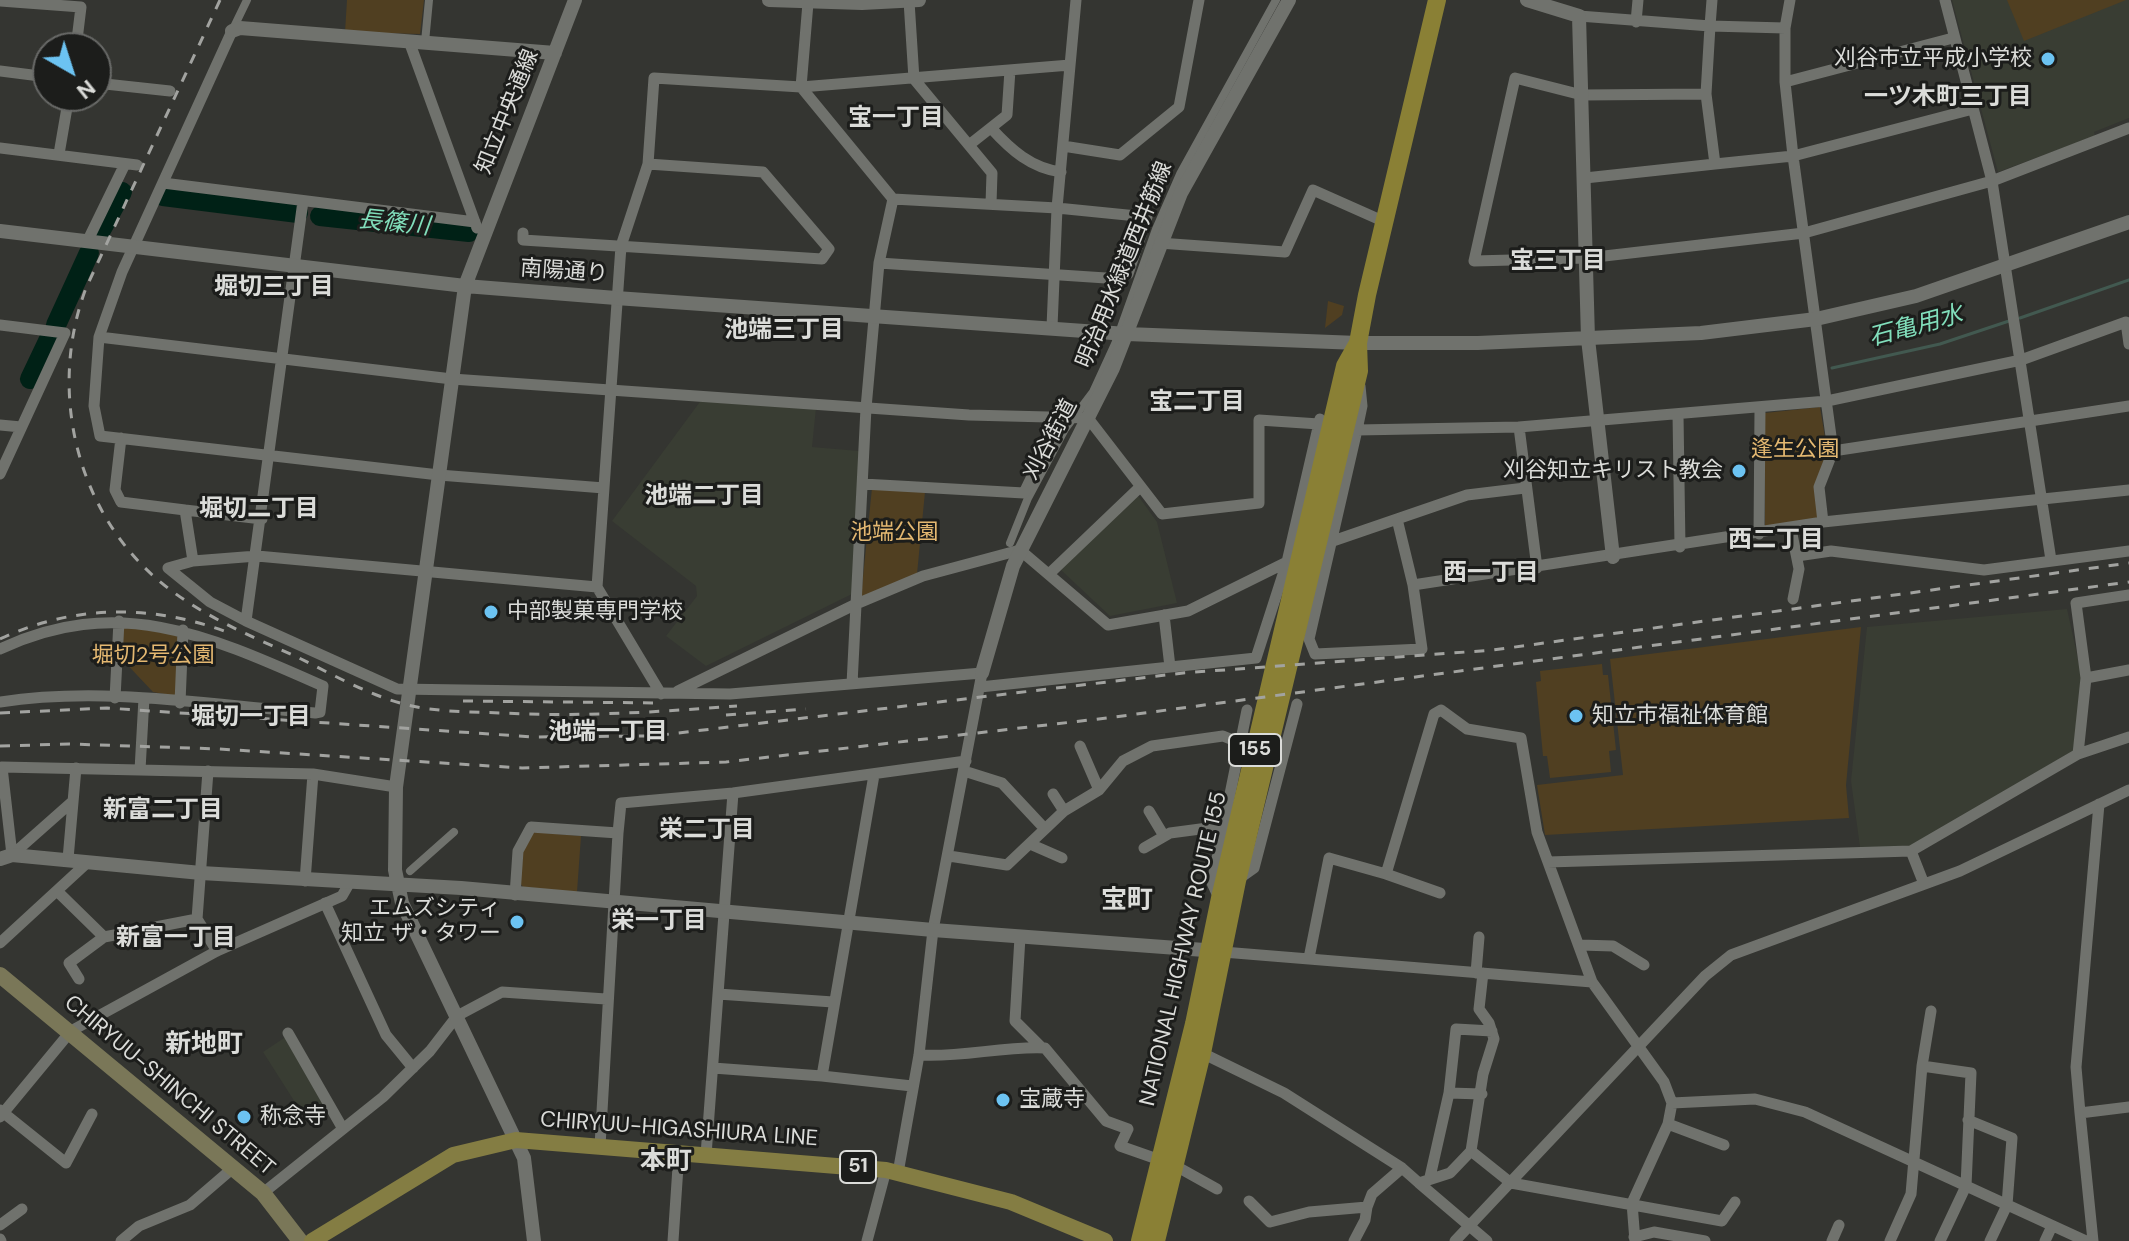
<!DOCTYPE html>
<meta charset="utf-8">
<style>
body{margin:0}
#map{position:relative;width:2129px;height:1241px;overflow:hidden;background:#343531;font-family:"DM Sans",sans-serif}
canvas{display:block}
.north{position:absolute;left:32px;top:32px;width:80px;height:80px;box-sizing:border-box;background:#1c1d1b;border:2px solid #686967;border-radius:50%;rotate:141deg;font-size:22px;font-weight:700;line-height:32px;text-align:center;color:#dbdcd9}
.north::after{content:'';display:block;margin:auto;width:28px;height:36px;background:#6cc3f2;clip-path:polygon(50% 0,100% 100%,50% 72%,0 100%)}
</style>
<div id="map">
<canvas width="2129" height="1241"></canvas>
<div class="north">N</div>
</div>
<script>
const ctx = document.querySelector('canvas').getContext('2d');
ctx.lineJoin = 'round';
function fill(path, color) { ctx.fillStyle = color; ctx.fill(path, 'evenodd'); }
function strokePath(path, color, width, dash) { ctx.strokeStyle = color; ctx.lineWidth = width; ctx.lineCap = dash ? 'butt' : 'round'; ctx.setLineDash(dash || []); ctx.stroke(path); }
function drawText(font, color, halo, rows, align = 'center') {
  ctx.font = font + ' "DM Sans","Noto Sans JP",sans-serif'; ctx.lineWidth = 6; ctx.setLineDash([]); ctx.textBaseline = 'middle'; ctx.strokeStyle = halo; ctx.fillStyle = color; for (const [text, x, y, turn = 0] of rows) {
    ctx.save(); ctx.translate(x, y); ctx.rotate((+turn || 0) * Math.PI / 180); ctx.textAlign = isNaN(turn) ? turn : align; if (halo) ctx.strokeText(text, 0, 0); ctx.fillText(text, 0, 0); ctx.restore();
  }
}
fill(new Path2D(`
 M1952 0H2129V118L2094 132 2095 136 1998 172Z
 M702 399 816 408 812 447 859 451 852 594 706 666 666 636 697 596 696 586 612 521Z
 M1134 497H1139L1157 522 1177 603 1110 616 1061 570Z
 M2067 609 2082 677 2073 752 1909 847H1860L1851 781 1867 627Z
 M287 1036 327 1111 307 1121 263 1052Z`), '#393d33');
fill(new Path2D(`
 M347 0H424L420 34 345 32Z
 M2007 0H2126L2024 41Z
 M1328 301 1344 306 1342 315 1325 328Z
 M1820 407 1827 450 1815 487 1818 520 1765 530V413Z
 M872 488 925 492 917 574 861 597Z
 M125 626 176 635 179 639 176 696 153 692 120 657 121 630Z
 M1861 627 1846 785 1849 818 1545 835 1537 785 1623 775 1610 659Z
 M1602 664 1603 675H1608L1616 750 1609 751 1611 772 1550 778 1547 756H1543L1536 682 1541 681 1540 671Z
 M533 832 581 836 577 892 523 887 520 883 523 852Z`), '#503f21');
strokePath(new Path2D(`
 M2020 318 2129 280
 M1832 368 1940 344 2009 321`), '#425950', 3);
strokePath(new Path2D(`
 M163 196 298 213
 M320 216 469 232
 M100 232 122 192
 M56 325 89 253
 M30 379 50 337`), '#002116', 20);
strokePath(new Path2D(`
 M232 31 247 0
 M425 42 429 0
 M1010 543 1028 498 1065 429 1093 392 1115 344 1156 229 1180 174 1276 0
 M410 871 454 832`), '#70726d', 8);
strokePath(new Path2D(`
 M1712 0 1710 26 1785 28V82L1793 156 1973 109
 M1945 0 1992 181 2051 560
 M0 1 81 7 76 48
 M909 1 914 79 992 173 991 204
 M808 3 801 87 893 199 1057 208 1147 217 1128 274 1121 279 879 263
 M1579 16 1710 26 1706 94 1715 164 1793 156 1833 451 1819 487 1823 522
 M1636 22 1638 0
 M1785 28 1790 0
 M232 31 122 272 99 337 452 379 969 415 1088 418 1162 514 1259 503V420L1319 424
 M409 41 477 228
 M0 71 48 77
 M1785 82 1953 38
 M96 83 170 91
 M1706 94 1582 95 1515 78 1474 261 1587 258 1804 233 1992 181 2129 128
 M991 128C1011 150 1031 168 1061 172
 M969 145 1007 115 1010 70
 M1063 146 1120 155 1179 107 1199 0
 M0 148 137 165
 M59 154 69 96
 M1585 178 1715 164
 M163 183 475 222
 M523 233V240L822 259 829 249 763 172 648 164
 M87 242 125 164
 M1159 243 1285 252 1313 190 1385 222
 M0 325 65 333 0 474
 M1052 327 1057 208 1076 0
 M99 337 94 406 100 436 439 475 604 488
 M1360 386 1362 406 1357 430 1309 639 1315 654 1422 649 1413 585 1397 519
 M1678 414 1680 547
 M0 425 21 427
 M1519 427 1537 568
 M1357 430 1519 427 1827 401 2021 360 2126 322 2129 344
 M121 438 115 490 121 502 185 510 193 561 168 568 210 602 246 621 397 689 730 694 982 673 933 930 919 1055 898 1173
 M1833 451 2129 406
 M863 484 1024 493 1059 420
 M185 510 262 519
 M1791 529 1799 569 1793 599
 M1759 534 1760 409
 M1333 541 1467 495 1525 488
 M1797 556 1831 551 1984 570 2129 551
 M193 561 257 556 597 587
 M1049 574 1140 487
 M1413 585 1823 522 2129 490
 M1164 615 1170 667
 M246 621 303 201
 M0 649C119 593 212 637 323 686L320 712 315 713C211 705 103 686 0 702
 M2086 678 2129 670
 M852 684 866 408 879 263 893 199
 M980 687 1256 658 1287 562 1320 419
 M678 691 854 605 923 576 1020 550 1108 625 1188 611 1287 562
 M661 694 597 587 621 246 648 164 654 78 801 87 1070 65
 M115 698 119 621
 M144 698 140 770 313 774 305 881
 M180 703 183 630
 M1080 746 1099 790
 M2078 754 2086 678 2076 603 2129 595
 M208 771 197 919 217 951
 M964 771 1002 783 1045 829
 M313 774 396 787
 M874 775 822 1076 912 1086
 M1053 794 1064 811
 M1149 811 1164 836
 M1030 844 1062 858
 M1144 848 1170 833 1223 826
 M1911 851 1924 884
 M12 855 2 767 140 770
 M12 855 73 801
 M949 856 1007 865 1064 811 1099 790 1123 761 1152 746 1223 736 1240 743
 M68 859 76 768
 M1548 862 1592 982 1664 1082 1672 1103 1668 1124 1632 1203 1635 1241
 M1386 874 1440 893
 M1237 880 1254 868 1297 704
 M57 891 104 937 197 919
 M515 895 518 851 531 827 618 833 621 803 733 793 966 761
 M1219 898 1212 883 1247 710
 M325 903 386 1035 413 1068
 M1020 937 1015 1021 1041 1047
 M0 943 88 862
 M1580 945 1613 946 1644 965
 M1223 952 1592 982
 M1309 958 1329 858 1386 874 1434 714 1441 710 1467 729 1521 738 1537 832 1548 862 1911 851 2078 754 2129 737
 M1476 973 1479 937
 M1483 973 1479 1009 1489 1023 1494 1039 1483 1074 1471 1151 1450 1173 1419 1183 1487 1241
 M79 979 69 963 104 937
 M718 994 833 1002
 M288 1033 343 1129
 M1202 1053 1284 1093 1402 1168 1419 1183
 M919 1055C961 1058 1002 1046 1045 1048L1106 1121 1128 1129 1120 1146 1160 1160
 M1922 1066 1931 1011
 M713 1068 822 1076
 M1449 1093 1482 1094
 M1672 1103 1755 1099 1805 1112 2086 1241
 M0 1110 66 1163 92 1114
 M2080 1113 2076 1067 2099 804
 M0 1117 71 1031 217 951 342 896 350 882
 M1968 1120 2012 1138 2007 1205 1990 1241
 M1668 1124 1724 1145
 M600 1146 618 833
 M1471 1151 1511 1183 1722 1221 1735 1202
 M706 1155 733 793
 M1174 1165 1217 1189
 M1430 1177 1449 1093 1456 1029 1492 1031
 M263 1193 383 1097 430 1051 457 1016 502 992 606 999
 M1249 1201 1270 1222 1309 1212 1367 1207 1372 1194 1402 1168
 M0 1225 22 1209
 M1634 1237 1654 1232 1705 1241
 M0 1239 1 1241
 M121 1241 139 1226 190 1205 233 1168
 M673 1241 679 1152
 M867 1241 886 1170
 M1354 1241 1365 1220 1367 1207
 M1455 1241 1705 976 1731 955 1960 871 2129 790
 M1832 1241 1839 1225
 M1890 1241 1911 1194 1922 1066 1971 1073 1966 1186 1940 1241
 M2045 1241 2052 1226
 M2093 1241 2080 1113 2129 1107`), '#70726d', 11);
strokePath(new Path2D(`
 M769 0 862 3 919 0
 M1527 0 1579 16 1588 339 1613 557
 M232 31 240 28 555 53
 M0 231 465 286 616 298 1127 334 1358 343H1478L1701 333 1816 319 1916 296 2129 222
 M982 673 1013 566 1113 368 1181 193 1289 0
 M0 859 12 855 201 873 461 888 933 930 1218 951
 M534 1241 524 1158 402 903 395 870 396 787 465 286 575 0`), '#70726d', 14);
strokePath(new Path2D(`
 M0 975 263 1193 300 1241`), '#7a7758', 16);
strokePath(new Path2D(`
 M312 1241 453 1155 516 1140 886 1170 1011 1202 1105 1241`), '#847d43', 16);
strokePath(new Path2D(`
 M1140 1241 1194 1024 1220 898 1345 366 1358 343
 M1156 1241 1202 1053 1237 881 1359 371 1358 343 1367 295 1437 0`), '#8a8035', 18);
strokePath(new Path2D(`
 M220 0 86 288C48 389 75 509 158 580 198 614 248 635 295 656 332 674 371 697 412 706 441 712 472 712 502 713 581 717 658 712 737 706
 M0 639C72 605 150 604 224 631
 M463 701 663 703
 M0 713 107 708 534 737 653 736 1183 673 1493 650 2129 563
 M726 715 806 709
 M0 746 69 744 219 749 522 768 726 762 1107 718 2129 582`), '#a2a3a0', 3, [10, 10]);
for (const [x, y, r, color] of [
 [2048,59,8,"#6cc3f2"],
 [1739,471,8,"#6cc3f2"],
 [491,612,8,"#6cc3f2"],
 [1576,716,8,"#6cc3f2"],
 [517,922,8,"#6cc3f2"],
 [1003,1100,8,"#6cc3f2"],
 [244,1117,8,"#6cc3f2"]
]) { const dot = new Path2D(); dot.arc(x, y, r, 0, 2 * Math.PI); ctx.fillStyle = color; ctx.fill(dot); strokePath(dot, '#1c1d1b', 3); }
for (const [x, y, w] of [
 [1255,750,52],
 [858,1167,36]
]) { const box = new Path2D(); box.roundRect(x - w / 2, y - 16, w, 32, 6); ctx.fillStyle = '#1c1d1b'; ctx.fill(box); strokePath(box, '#dbdcd9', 2); }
drawText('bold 20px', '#dbdcd9', null, [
 ["155",1255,750],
 ["51",858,1167]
]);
drawText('22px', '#dbdcd9', '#1c1d1b', [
 ["刈谷市立平成小学校",2032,59,"right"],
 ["刈谷知立キリスト教会",1723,471,"right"],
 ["中部製菓専門学校",507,612],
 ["知立市福祉体育館",1592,716],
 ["エムズシティ",501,909,"right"],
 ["知立 ザ・タワー",501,934,"right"],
 ["宝蔵寺",1019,1100],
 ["称念寺",260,1117]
], 'left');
drawText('22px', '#dbdcd9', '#1c1d1b', [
 ["知立中央通線",508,112,-68],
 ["明治用水緑道西井筋線",1125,265,-68],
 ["南陽通り",564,272,4],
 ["刈谷街道",1051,440,-62],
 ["NATIONAL HIGHWAY ROUTE 155",1184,949,-77],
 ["CHIRYUU-SHINCHI STREET",169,1086,40],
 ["CHIRYUU-HIGASHIURA LINE",679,1130,4]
]);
drawText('22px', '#e4b871', '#1c1d1b', [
 ["逢生公園",1795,450],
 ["池端公園",894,533],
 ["堀切2号公園",153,656]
]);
drawText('bold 24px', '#dbdcd9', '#1c1d1b', [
 ["一ツ木町三丁目",1948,98],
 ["宝一丁目",896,119],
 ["宝三丁目",1558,262],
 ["堀切三丁目",274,288],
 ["池端三丁目",784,331],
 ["宝二丁目",1197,403],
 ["池端二丁目",704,497],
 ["堀切二丁目",259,510],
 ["西二丁目",1776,541],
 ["西一丁目",1491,574],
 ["堀切一丁目",251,718],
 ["池端一丁目",608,733],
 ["新富二丁目",163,811],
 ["栄二丁目",707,831],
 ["栄一丁目",659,922],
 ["新富一丁目",176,939]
]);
drawText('italic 24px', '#81debb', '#1c1d1b', [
 ["長篠川",394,224,6],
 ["石亀用水",1916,327,-15]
]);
drawText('bold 26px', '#dbdcd9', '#1c1d1b', [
 ["宝町",1127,901],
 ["新地町",204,1045],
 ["本町",666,1162]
]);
</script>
